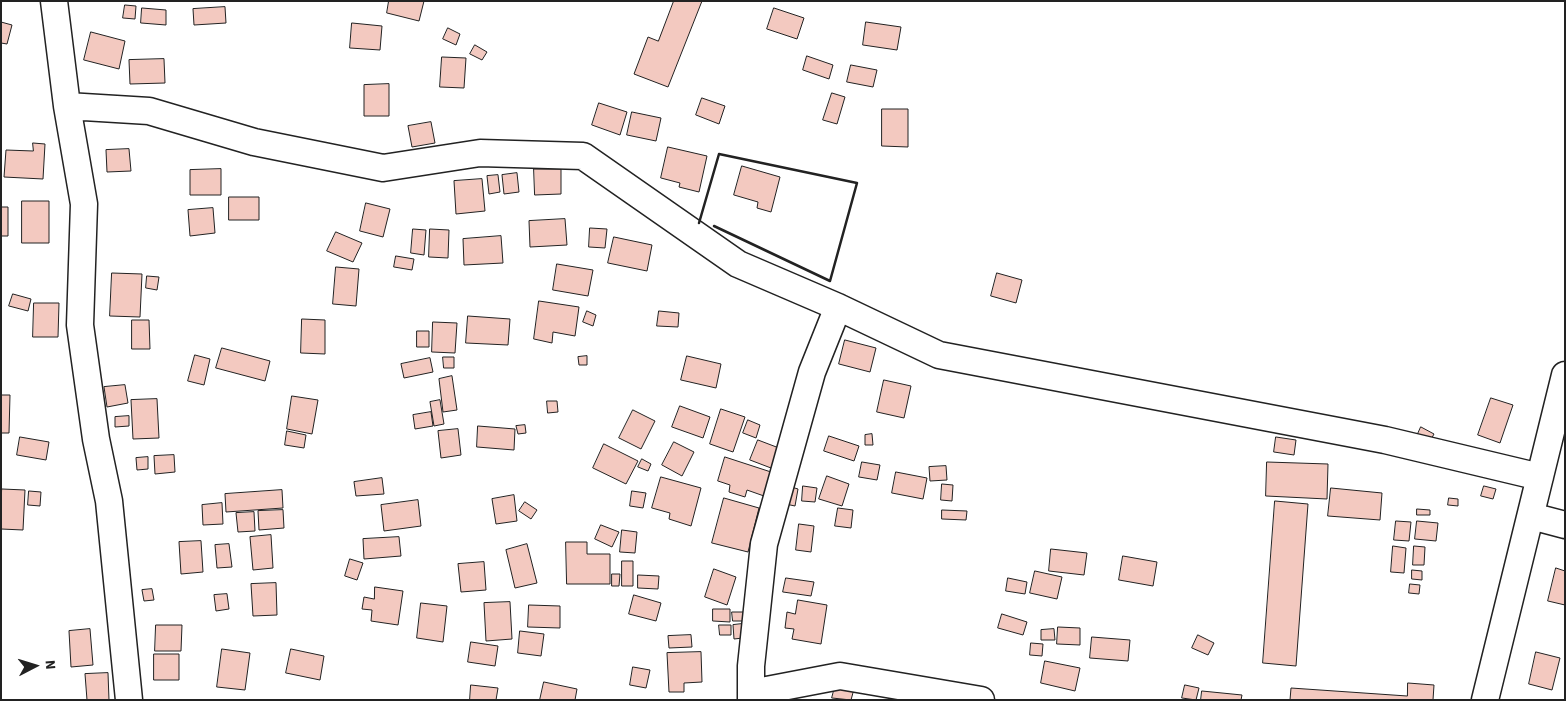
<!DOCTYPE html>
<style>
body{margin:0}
#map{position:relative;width:1566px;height:701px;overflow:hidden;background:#fff;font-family:"Source Sans 3",sans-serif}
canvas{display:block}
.frame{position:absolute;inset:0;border:2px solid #222;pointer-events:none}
.north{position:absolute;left:10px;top:641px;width:50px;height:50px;-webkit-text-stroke:4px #fff;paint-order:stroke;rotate:85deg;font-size:14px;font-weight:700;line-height:20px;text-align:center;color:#222}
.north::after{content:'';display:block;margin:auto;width:18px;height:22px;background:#222;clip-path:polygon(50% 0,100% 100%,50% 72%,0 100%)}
</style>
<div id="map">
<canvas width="1566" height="701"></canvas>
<div class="frame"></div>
<div class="north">N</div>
</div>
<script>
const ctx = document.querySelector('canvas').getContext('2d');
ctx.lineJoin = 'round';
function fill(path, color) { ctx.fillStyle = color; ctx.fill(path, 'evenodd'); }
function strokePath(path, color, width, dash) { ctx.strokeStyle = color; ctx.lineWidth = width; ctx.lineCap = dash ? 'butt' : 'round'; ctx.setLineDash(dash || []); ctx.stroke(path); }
const building = new Path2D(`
 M389 1H424L419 21 387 13Z
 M674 1H702L668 87 634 74 648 37 658 41Z
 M125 5 136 6 135 19 123 18Z
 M225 7 226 23 194 25 193 9Z
 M142 8 166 10V25L141 23Z
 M774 8 804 18 797 39 767 29Z
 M1 22 12 25 7 44 1 43Z
 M866 22 901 27 897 50 863 45Z
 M352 23 382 26 380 50 350 48Z
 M448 28 460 34 456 45 443 39Z
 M91 32 125 41 119 69 84 60Z
 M475 45 487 52 482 60 470 54Z
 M807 56 833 65 829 79 803 70Z
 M442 57 466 58 464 88 440 87Z
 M164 59 165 83 130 84 129 60Z
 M851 65 877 70 873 87 847 82Z
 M389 84V116H364V85Z
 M832 93 845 97 837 124 823 120Z
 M702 98 725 106 719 124 696 115Z
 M599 103 627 112 620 135 592 125Z
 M882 109H908V147L882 146Z
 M632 112 661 118 656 141 627 135Z
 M431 122 435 143 412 147 408 126Z
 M33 143 45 144 43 179 4 177 6 150 33 151Z
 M668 147 707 156 699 192 679 187 680 183 661 178Z
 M129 149 131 171 107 172 106 150Z
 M742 166 780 177 771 212 757 208 758 202 734 195Z
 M221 169V195H190V170Z
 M534 169H561V194L535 195Z
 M517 173 519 192 504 194 502 175Z
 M498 175 500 192 489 194 487 176Z
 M482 179 485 211 456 214 454 181Z
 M229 197H259V220H229Z
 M22 201H49V243H22Z
 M366 203 390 209 383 237 360 231Z
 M1 207H8V236H1Z
 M213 208 215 233 190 236 188 210Z
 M565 219 567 245 530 247 529 221Z
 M590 228 607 229 605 248 589 247Z
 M413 229 426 230 424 255 411 253Z
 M430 229 449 230 448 258 429 257Z
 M336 232 362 243 353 262 327 251Z
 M501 236 503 263 464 265 463 239Z
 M614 237 652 245 647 271 608 263Z
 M396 256 414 259 412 270 394 267Z
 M557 264 593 270 588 296 553 290Z
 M336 267 359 269 356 306 333 304Z
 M112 273 142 274 140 317 110 316Z
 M997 273 1022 280 1016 303 991 296Z
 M147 276 159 277 157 290 146 288Z
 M13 294 31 299 28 311 9 306Z
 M539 301 579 307 575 336 553 332 552 343 534 339Z
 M34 303H59L58 337H33Z
 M587 311 596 315 593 326 583 322Z
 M659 311 679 313 678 327 657 326Z
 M468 316 510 319 508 345 466 343Z
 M302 319 325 320V354L301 353Z
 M132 320H149L150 349H132Z
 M433 322 457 323 455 353 432 352Z
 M417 331H429V347H417Z
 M845 340 876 348 870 372 839 364Z
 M222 348 270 361 265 381 216 368Z
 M195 355 210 359 204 385 188 381Z
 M587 356V365H579L578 357Z
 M687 356 721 364 716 388 681 380Z
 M443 357H454V368H444Z
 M430 358 433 372 404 378 401 364Z
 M452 376 457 410 443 412 439 379Z
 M884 380 911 386 904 418 877 412Z
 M125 385 128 403 107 407 104 387Z
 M1 395H10L9 433H1Z
 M292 396 318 400 312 434 287 429Z
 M1491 398 1513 405 1500 443 1478 435Z
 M157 399 159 438 133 439 131 400Z
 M440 400 444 424 434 426 430 402Z
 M547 401H557L558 412 548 413Z
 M680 406 710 417 703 438 672 427Z
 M721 409 745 417 733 452 710 444Z
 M633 410 655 421 641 449 619 438Z
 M431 412 433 426 415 429 413 415Z
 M129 416V426L115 427V417Z
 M748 420 760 425 756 438 743 433Z
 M525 425 526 433 518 434 516 426Z
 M478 426 515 429 514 450 477 447Z
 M1421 427 1434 434 1429 443 1417 436Z
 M458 429 461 455 441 458 438 431Z
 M287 431 306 435 304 448 285 445Z
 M872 434 873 445H865V435Z
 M829 436 859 446 854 461 824 451Z
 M20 437 49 442 46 460 17 455Z
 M1276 437 1296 440 1294 455 1274 452Z
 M758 440 779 448 771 468 750 460Z
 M674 442 694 452 682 476 662 465Z
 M604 444 638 461 626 484 593 468Z
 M174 455 175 472 155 474 154 456Z
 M148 457V469L137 470 136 458Z
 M725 457 771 472 764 496 747 490 745 497 729 492 730 485 718 481Z
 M642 459 651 464 648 471 638 467Z
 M862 462 880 465 877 480 859 477Z
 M1267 462 1328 464 1327 499 1266 496Z
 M946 466 947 480 930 481 929 467Z
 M896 472 927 478 923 499 892 493Z
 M827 476 849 484 842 506 819 499Z
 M661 477 701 488 691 526 669 519 670 513 652 508Z
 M382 478 384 494 356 496 354 482Z
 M942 484 953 485 952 501 941 500Z
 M785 485 798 489 795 506 781 503Z
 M803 486 817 488 815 502 802 501Z
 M1484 486 1496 489 1493 499 1481 496Z
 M1331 488 1382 493 1380 520 1328 516Z
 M2 489 25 490 23 530 1 529Z
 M282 490 283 508 226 512 225 494Z
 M29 491 41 492 40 506 28 505Z
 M632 491 646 493 643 508 630 506Z
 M514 495 517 521 496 524 492 499Z
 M724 498 759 508 748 552 712 543Z
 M1449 498 1458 499V506L1448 505Z
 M418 500 421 526 384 531 381 505Z
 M1275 501 1308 504 1296 666 1263 663Z
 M525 502 537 510 531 519 519 511Z
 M222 503 223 524 203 525 202 505Z
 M838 508 853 510 851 528 835 526Z
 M1417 509 1430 510V515H1417Z
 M283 510 284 528 259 530 258 511Z
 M942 510 967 511 966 520 942 519Z
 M254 512 255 531 238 532 236 513Z
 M1396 521 1411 522 1409 541 1394 540Z
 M1417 521 1438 523 1436 541 1415 539Z
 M799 524 814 526 811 552 796 550Z
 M601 525 619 532 612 547 595 539Z
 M622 530 637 532 635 553 620 552Z
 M271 535 273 568 253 570 250 537Z
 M399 537 401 556 364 559 363 539Z
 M201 541 203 572 181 574 179 542Z
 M566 542H587V554H610V584H567Z
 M229 544 232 567 217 568 215 545Z
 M527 544 537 583 515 588 506 550Z
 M1393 546 1406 548 1404 573 1391 572Z
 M1414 546 1425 547 1424 565H1413Z
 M1051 549 1087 553 1084 575 1049 571Z
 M1123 556 1157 562 1153 586 1119 580Z
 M350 559 363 563 357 580 345 576Z
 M622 561H633V586H622Z
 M484 562 486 590 461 592 458 564Z
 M1556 568 1565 571V605L1548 601Z
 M714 569 736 577 727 605 705 597Z
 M1412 570 1422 571V580L1412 579Z
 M1035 571 1062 577 1057 599 1030 593Z
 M612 574H620L619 586H612Z
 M638 575 659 576 658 589 638 588Z
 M786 578 814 582 811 596 783 592Z
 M1008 578 1027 582 1025 594 1006 591Z
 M276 583 277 615 253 616 251 584Z
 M1410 584 1420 585 1419 594 1409 593Z
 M375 587 403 591 398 625 371 621 372 610 362 609 364 597 374 599Z
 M152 589 154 600 144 601 142 590Z
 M227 594 229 609 216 611 214 595Z
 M634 595 661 603 656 621 629 614Z
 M798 600 827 605 821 644 792 639 794 629 785 628 787 612 795 614Z
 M510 602 512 639 486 641 484 603Z
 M421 603 447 606 443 642 417 638Z
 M529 605 560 606V628L528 627Z
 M713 609H730V622L713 621Z
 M732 612H745V621H733Z
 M1002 614 1027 622 1023 635 998 628Z
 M742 624 743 638 734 639 733 625Z
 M156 625H182L181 651H155Z
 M719 625H731V635H720Z
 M1058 627 1080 628V645L1057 644Z
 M90 629 93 665 71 667 69 631Z
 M1054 629 1055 640H1041V630Z
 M520 631 544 634 541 656 518 653Z
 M691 635 692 647 669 648 668 636Z
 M1198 635 1214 643 1208 655 1192 648Z
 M1092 637 1130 640 1128 661 1090 658Z
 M471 642 498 646 495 666 468 662Z
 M1031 643 1043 644 1042 656 1030 655Z
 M222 649 250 653 245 690 217 687Z
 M291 649 324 656 320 680 286 673Z
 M701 652 702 682 684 683V692H669L667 653Z
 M1536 652 1560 658 1552 690 1529 684Z
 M154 654H179V680H154Z
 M1045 661 1080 668 1075 691 1041 683Z
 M633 667 650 670 646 688 630 685Z
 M108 673 109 700H87L85 674Z
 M544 682 577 689 575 700H540Z
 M836 683 854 689 851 700 832 698Z
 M1408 683 1434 685 1433 700H1290L1291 688 1407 696Z
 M471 685 498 688 496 700H470Z
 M1185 685 1199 688 1196 700 1182 698Z
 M1202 691 1242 695 1241 700H1201Z`);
fill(building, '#f3c9c0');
strokePath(building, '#222', 1);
const minor = new Path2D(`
 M54 1 67 106 84 204 80 325 96 439 109 501 129 700
 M67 106 149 111 254 142 383 168 480 153 583 156 738 264 838 307 939 355 1385 440 1540 477
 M1531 516 1565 525
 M751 693 840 676 981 700
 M751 700V666L764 544 812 372 838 307
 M1485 700 1565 375`);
strokePath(minor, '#222', 29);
strokePath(minor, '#fff', 26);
strokePath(new Path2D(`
 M699 223 719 154 857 183 830 281 714 226`), '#222', 2.5);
</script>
